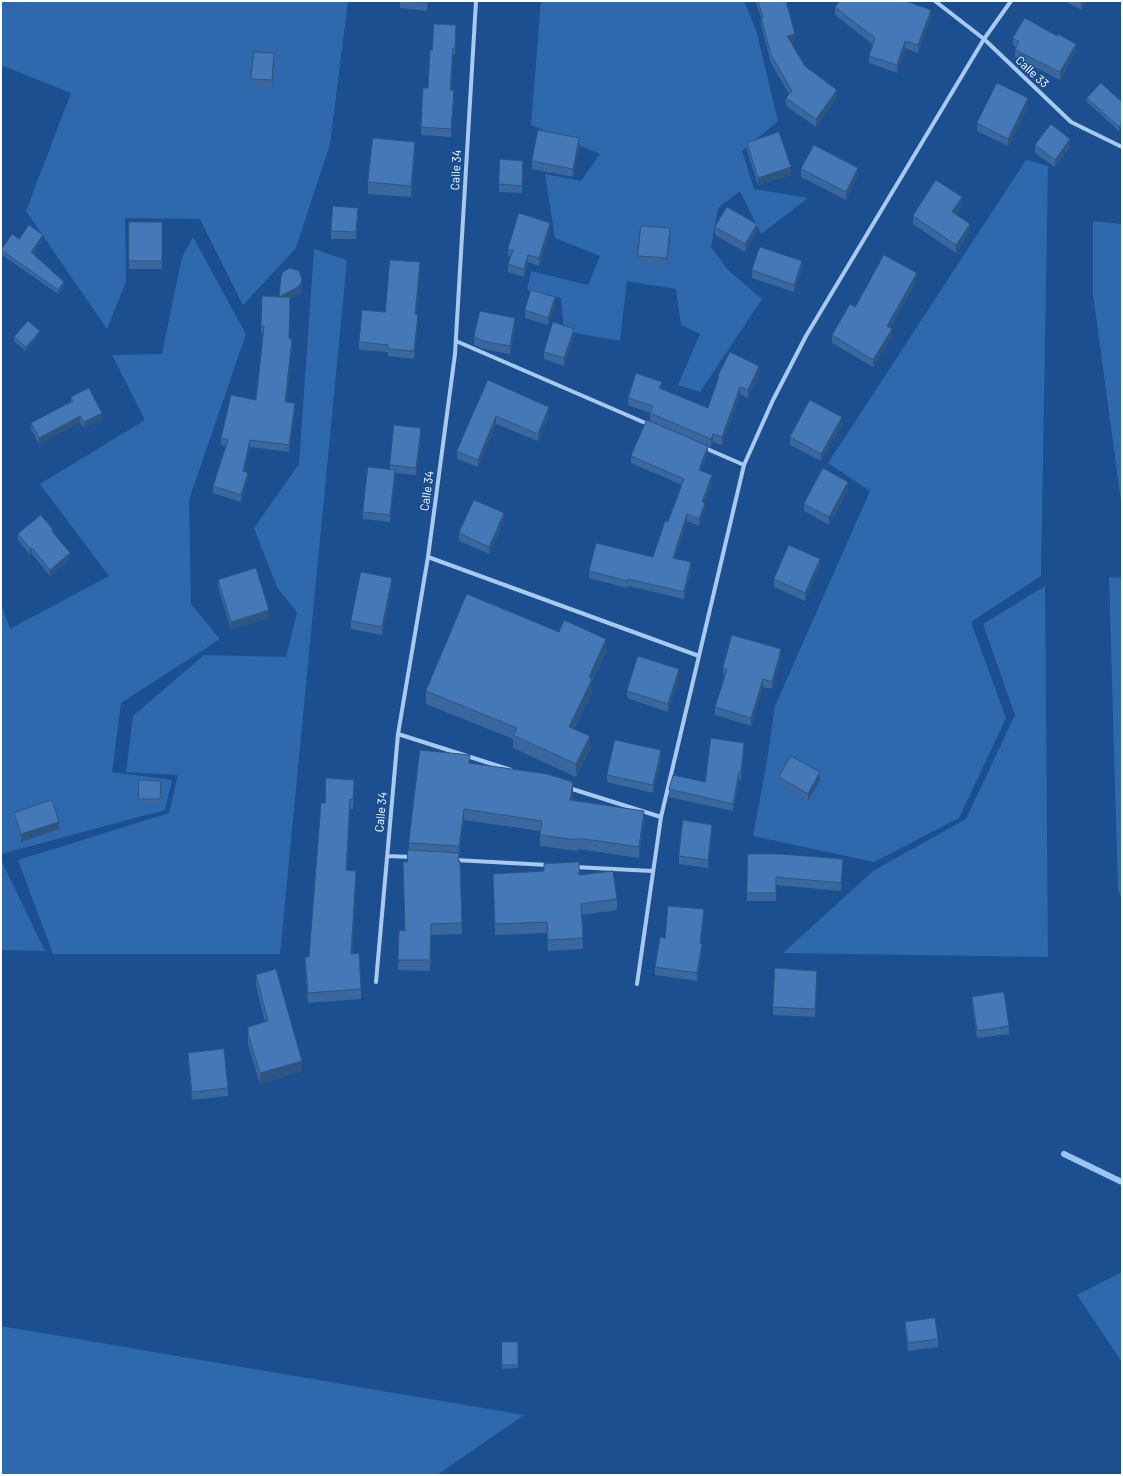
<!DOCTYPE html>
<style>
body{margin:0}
#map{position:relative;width:1123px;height:1476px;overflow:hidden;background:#1b4f8f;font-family:Barlow,sans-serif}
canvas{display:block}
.frame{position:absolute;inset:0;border:2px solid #fff;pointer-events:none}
</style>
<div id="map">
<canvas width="1123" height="1476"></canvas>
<div class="frame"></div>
</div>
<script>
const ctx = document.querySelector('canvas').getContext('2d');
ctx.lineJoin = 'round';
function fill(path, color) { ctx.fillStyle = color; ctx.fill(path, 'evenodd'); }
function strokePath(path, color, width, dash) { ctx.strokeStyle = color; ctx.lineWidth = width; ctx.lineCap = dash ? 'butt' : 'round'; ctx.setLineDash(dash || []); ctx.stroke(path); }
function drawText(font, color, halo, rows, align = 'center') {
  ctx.font = font + ' Barlow,sans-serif'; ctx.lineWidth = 3; ctx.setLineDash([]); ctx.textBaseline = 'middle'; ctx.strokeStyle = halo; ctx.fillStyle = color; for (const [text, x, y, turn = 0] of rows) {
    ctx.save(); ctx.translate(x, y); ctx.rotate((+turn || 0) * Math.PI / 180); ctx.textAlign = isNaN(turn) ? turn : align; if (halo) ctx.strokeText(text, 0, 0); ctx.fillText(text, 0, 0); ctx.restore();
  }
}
fill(new Path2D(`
 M1 1H348L330 144 296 248 243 305 200 219 125 218 126 282 107 329 26 211 71 93 1 65Z
 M541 1H744L756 30 778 121 742 151 754 189 808 198 761 234 740 191 718 208 711 247 729 271 762 299 700 392 678 385 700 334 681 325 676 289 627 281 620 341 564 331 561 298 527 290 531 271 588 285 600 256 555 238 545 174 581 181 600 154 531 125Z
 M1026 160 1048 166 1041 576 971 622 1006 718 959 818 874 862 753 836 767 761 775 706 870 491 828 463Z
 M1093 221 1122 224V509L1093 294Z
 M193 237 246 334 189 500 191 604 220 639 121 703 112 772 172 780 165 810 1 854V604L10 629 109 576 40 484 145 420 112 355 162 354 182 257Z
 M314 249 347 260 280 954H53L18 860 169 813 178 775 126 772 133 716 204 655 286 657 297 612 277 587 254 528 299 464Z
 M1109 577 1122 578V899L1118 890Z
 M1045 586 1048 957 783 953 873 871 966 819 1015 715 983 624Z
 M1 860 45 951 1 950Z
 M1122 1272V1362L1077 1295Z
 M1 1326 524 1415 437 1475H1Z`), '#2e69ad');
strokePath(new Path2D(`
 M1064 1154 1122 1182`), '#9cc4f0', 6);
strokePath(new Path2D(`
 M935 1 984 39 1071 122 1122 147
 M456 341 650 425
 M705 448 744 465
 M428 557 699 656
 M398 734 511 770
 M569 788 661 817
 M388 856 412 857
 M455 860 548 865
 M575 867 652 871
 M376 982 398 734 428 557 455 354 476 1
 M637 984 661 817 744 465 773 400 806 336 984 39 1011 1`), '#a9c9ee', 4);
fill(new Path2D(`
 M400 1H428L427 11 400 8Z
 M755 1H786L795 41 791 42 805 66 837 97 816 127 786 106V98L789 94 771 63 761 25V17Z
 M1065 1H1086L1081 10Z
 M835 7 931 17 918 53 905 48 897 73 869 63V56L872 44 835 15Z
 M456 33 455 55H453L451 90 454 98 451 137 421 135V127L428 88 432 50Z
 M1013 38 1076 51 1060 80 1015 57V50L1016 47 1013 45Z
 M274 61 272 88 251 87V79Z
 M1087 98 1121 101 1122 100V127L1119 131 1087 102Z
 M1028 106 1008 146 977 131V123Z
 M747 143 791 175 758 185 747 151Z
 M1035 145 1070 147 1055 167 1035 153Z
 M579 146 573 177 532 169V161Z
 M415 154 411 197 368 194V182Z
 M523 168 522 193 499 192V184Z
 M801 169 858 176 846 200 801 177Z
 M962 205 956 214 970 232 956 253 913 224V216Z
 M358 216 356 239H331V231Z
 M129 222H162V269H129Z
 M715 227 757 231 745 252 715 235Z
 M550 231 539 266 528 262 524 277 508 272V264L511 257 508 256V249Z
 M670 236 667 266 638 263V256Z
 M19 239H43L33 254 64 286 58 294 1 254V250Z
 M802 269 794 292 752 278V270Z
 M420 270 416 314 418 322 414 359 388 356V352L359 350V342L385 312Z
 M917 280 890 328 892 336 873 367 832 343V335L855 307Z
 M302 286 301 291 298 294 290 298 289 338 292 346 286 402 295 411 289 452 250 447 244 472 248 480 241 502 213 493V486L226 446 221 445V438L256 400 264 334 261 333V326L279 297Z
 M555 305 548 325 525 318V310Z
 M515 326 510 354 483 349 474 345V337Z
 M40 334 26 351 14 341V337Z
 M574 336 564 366 544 359V352Z
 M759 374 748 398 740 394 722 445 713 442 711 447 650 421V413L628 405V398L662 389 708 408 718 379V376Z
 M488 380 549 415 538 441 496 424 478 467 457 459V451Z
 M71 397 102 419 84 428 80 422 39 444 31 429V423L71 401Z
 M842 425 821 461 790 445V437Z
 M421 435 416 475 395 473 390 522 363 519V512L390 469V465Z
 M708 453 701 471 712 482 704 503 705 510 699 526 687 521 675 558 691 569 684 599 628 586 627 588 589 578V571L653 557 682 485 631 463V456Z
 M848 490 829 525 804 511V504Z
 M504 521 489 554 459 541V533Z
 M53 533 70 559 50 576 32 554 30 555 18 540V534Z
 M820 566 805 601 774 587V579Z
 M218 580 269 618 231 629 218 587Z
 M392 585 382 635 351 629V621Z
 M606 652 592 681V692L574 729 590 749 576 777 513 748V739L426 704V691Z
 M781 657 772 689 763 687 751 726 715 715V707L725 676 723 675V668Z
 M679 677 668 712 627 698V691Z
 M744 750 741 780H739L733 811 669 797V789L705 782Z
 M661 758 653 793 607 782V775Z
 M470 763 573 793 572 801 644 822 639 858 578 849V851L540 846V831L464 820 459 857V856L462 934 431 935 430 971 398 970 399 930 404 931 407 862 409 850V843Z
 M779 777 820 780 808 801 779 785Z
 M139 780 161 781 160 803H139Z
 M354 791 353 809H350L347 870 356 881 352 954 361 989V999L308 1003 305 967V957H309L325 803Z
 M14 813 59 829 21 842 14 820Z
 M712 832 708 868 679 864V856Z
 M748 854 843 867 841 891 776 885V901H747Z
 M544 864 579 875 617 899V910L581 915 583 949 548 951 547 933 495 935 493 874 544 871Z
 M704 917 701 943 702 951 697 981 655 975V967L665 938Z
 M256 975 302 1071 260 1084 248 1044V1027L265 1022 256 985Z
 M817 978 815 1017 773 1015V1007Z
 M972 997 1009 1026V1034L977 1038 972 1004Z
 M188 1053 228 1088V1096L192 1100 188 1060Z
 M905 1322 938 1339V1347L908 1351 905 1330Z
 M502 1342H518V1368L502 1369Z`), '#3a679d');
fill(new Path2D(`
 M1082 1H1086L1081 10V3Z
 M931 10V17L918 53V45Z
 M456 25V33L455 55V48Z
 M795 34V41L787 43V36Z
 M905 41V48L897 73V65Z
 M1076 44V51L1060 80V72Z
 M453 48V55L450 97V90Z
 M274 53V61L272 88V80Z
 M454 90V98L451 137V129Z
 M837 90V97L816 127V119Z
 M1028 98V106L1008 146V139Z
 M1122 123V127L1119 131V127Z
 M579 138V146L573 177V169Z
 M1070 139V147L1055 167V160Z
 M415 142V154L411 197V186Z
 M791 167V175L758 185V178Z
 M858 168V176L846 200V192Z
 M962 197V205L952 220V212Z
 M358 208V216L356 239V232Z
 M550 223V231L539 266V258Z
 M757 224V231L745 252V244Z
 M970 224V232L956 253V245Z
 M670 228V236L667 266V258Z
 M43 235V239L31 256V252Z
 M528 255V262L524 277V269Z
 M802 261V269L794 292V285Z
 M420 262V270L415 322V314Z
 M917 273V280L887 334V326Z
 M302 279V286L301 291 298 294 290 298 279 297Z
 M64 282V286L58 294V290Z
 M555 297V305L548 325V318Z
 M418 315V322L414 359V351Z
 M515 318V326L510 354V346Z
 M574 329V336L564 366V358Z
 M892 329V336L873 367V360Z
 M40 331V334L26 351V347Z
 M292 339V346L285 409V402Z
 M759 366V374L748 398V390Z
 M662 382V389L659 388Z
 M740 387V394L722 445V437Z
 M295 403V411L289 452V445Z
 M549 407V415L538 441V434Z
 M102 413V419L84 428V422Z
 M80 416V422L39 444V438Z
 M496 416V424L478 467V460Z
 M842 417V425L821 461V454Z
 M421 428V435L416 475V468Z
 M713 434V442L711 447V439Z
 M250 440V447L243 478V471Z
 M708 446V453L699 477V470Z
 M395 470V477L390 522V515Z
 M248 473V480L241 502V495Z
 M712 475V482L702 509V502Z
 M848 482V490L829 525V517Z
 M705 503V510L699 526V519Z
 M504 513V521L489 554V547Z
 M687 514V521L673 564V558Z
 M32 548V554L30 555V549Z
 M70 553V559L50 576V570Z
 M820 559V566L805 601V593Z
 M691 562V569L684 599V592Z
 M392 578V585L382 635V627Z
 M269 610V618L231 629V622Z
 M606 639V652L592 681V692L569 740V727L589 677Z
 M781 649V657L772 689V682Z
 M679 669V677L668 712V704Z
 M763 679V687L751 726V718Z
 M590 736V749L576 777V764Z
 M744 743V750L741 780V772Z
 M661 750V758L653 793V785Z
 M739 772V780L733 811V804Z
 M820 772V780L808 801V794Z
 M354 780V791L353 809V799Z
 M573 782V793L570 811V800Z
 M350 799V809L346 880V870Z
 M464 809V820L459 857V846Z
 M644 811V822L639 858V847Z
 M59 822V829L21 842V834Z
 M712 825V832L708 868V860Z
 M843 859V867L841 891V883Z
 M356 871V881L351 964V954Z
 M704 909V917L700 951V943Z
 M702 944V951L697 981V973Z
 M302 1061V1071L260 1084V1073Z`), '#305480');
const building = new Path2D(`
 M408 1H427V3Z
 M758 1H786L795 34 787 36 805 66 837 90 816 119 786 98 792 91 771 55 761 17H763Z
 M840 1H906L931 10 918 45 905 41 897 65 869 56 875 38 835 7Z
 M1025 18 1057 36 1058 34 1076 44 1060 72 1015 50 1019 42 1013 38Z
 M434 24 456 25 455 48H453L450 90H454L451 129 421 127 423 88H428L430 50H432Z
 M254 52 274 53 272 80 251 79Z
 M997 83 1028 98 1008 139 977 123Z
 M1101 83 1121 101 1122 100V123L1119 127 1087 98Z
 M1051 124 1070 139 1055 160 1035 145Z
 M538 130 579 138 573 169 532 161Z
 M779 132 791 167 758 178 747 143Z
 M373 138 415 142 411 186 368 182Z
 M814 145 858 168 846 192 801 169Z
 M500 159 523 161 522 186 499 184Z
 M936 180 962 197 952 212 970 224 956 245 913 216Z
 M333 206 358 208 356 232 331 231Z
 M727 207 757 224 745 244 715 227Z
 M519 213 550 223 539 258 528 255 524 269 508 264 513 250 508 249Z
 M129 222H162V261H129Z
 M29 225 43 235 31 252 64 282 58 290 1 250 12 234 19 239Z
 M641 226 670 228 667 258 638 256Z
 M760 247 802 261 794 285 752 270Z
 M884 255 917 273 887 326 892 329 873 360 832 335 850 304 855 307Z
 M390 260 420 262 415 314 418 315 414 351 388 349V345L359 342 362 310 385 312Z
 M290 268 299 271 302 279 301 283 298 287 279 297H290L289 338 292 339 285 402 295 403 289 445 250 440 243 471 248 473 241 495 213 486 228 440 221 438 231 395 256 400 264 326H261L262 296 279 297 281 276 283 272Z
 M531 290 555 297 548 318 525 310Z
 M480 311 515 318 510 346 483 341 474 337Z
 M28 321 40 331 26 347 14 337Z
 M553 322 574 329 564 358 544 352Z
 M730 352 759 366 748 390 740 387 722 437 713 434 711 439 650 413 653 406 628 398 636 373 662 382 659 388 708 408 719 376H718Z
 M488 380 549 407 538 434 496 416 478 460 457 451Z
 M89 388 102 413 84 422 80 416 39 438 31 423 73 401 71 397Z
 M810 400 842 417 821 454 790 437Z
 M647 420 708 446 699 470 712 475 702 502 705 503 699 519 687 514 673 558 691 562 684 592 628 579 627 581 589 571 596 543 653 557 665 521 668 522 684 479 631 456Z
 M394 425 421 428 416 468 390 465Z
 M368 467 395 470 390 515 363 512Z
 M823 468 848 482 829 517 804 504Z
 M474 500 504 513 489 547 459 533Z
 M41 515 53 530 52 531 70 553 50 570 32 548 30 549 18 534Z
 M789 545 820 559 805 593 774 579Z
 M256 568 269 610 231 622 218 580Z
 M361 572 392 578 382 627 351 621Z
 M467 594 559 632 564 620 606 639 589 677 592 679 569 727 590 736 576 764 513 735 517 728 426 691Z
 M732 635 781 649 772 682 763 679 751 718 715 707 727 669 723 668Z
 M638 656 679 669 668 704 627 691Z
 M711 738 744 743 741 772H739L733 804 669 789 673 775 705 782Z
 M615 740 661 750 653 785 607 775Z
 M420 750 470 755 469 763 547 774 573 782 570 800 644 811 639 847 578 838V840L540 835 542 821 464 809 459 846 409 843Z
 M791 756 820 772 808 794 779 777Z
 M326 778 354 780 353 799H350L346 870 356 871 351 954 359 953 361 989 308 993 305 957H309L321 803H325Z
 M139 780 161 781 160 799H139Z
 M52 800 59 822 21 834 14 813Z
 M683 820 712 825 708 860 679 856Z
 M408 850 459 853 458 861H460L462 923 431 924 430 960H398L399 930 405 931 403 862H407Z
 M748 854H780L843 859 841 883 776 877V893H747Z
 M579 862V875L613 871 617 899 581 904 583 938 548 940 547 922 495 924 493 874 544 871V864Z
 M668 906 704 909 700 943 702 944 697 973 655 967 660 937 665 938Z
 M775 968 817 971 815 1009 773 1007Z
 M276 969 302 1061 260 1073 248 1034V1027L268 1021 256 975Z
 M1004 992 1009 1026 977 1031 972 997Z
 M224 1049 228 1088 192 1092 188 1053Z
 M935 1318 938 1339 908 1343 905 1322Z
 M502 1342H518V1365H502Z`);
fill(building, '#4478b7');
strokePath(building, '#305480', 1);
drawText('12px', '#fff', '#1b4f8f', [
 ["Calle 33",1032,72,43],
 ["Calle 34",456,170,-87],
 ["Calle 34",427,491,-82],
 ["Calle 34",381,812,-85]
]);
</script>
